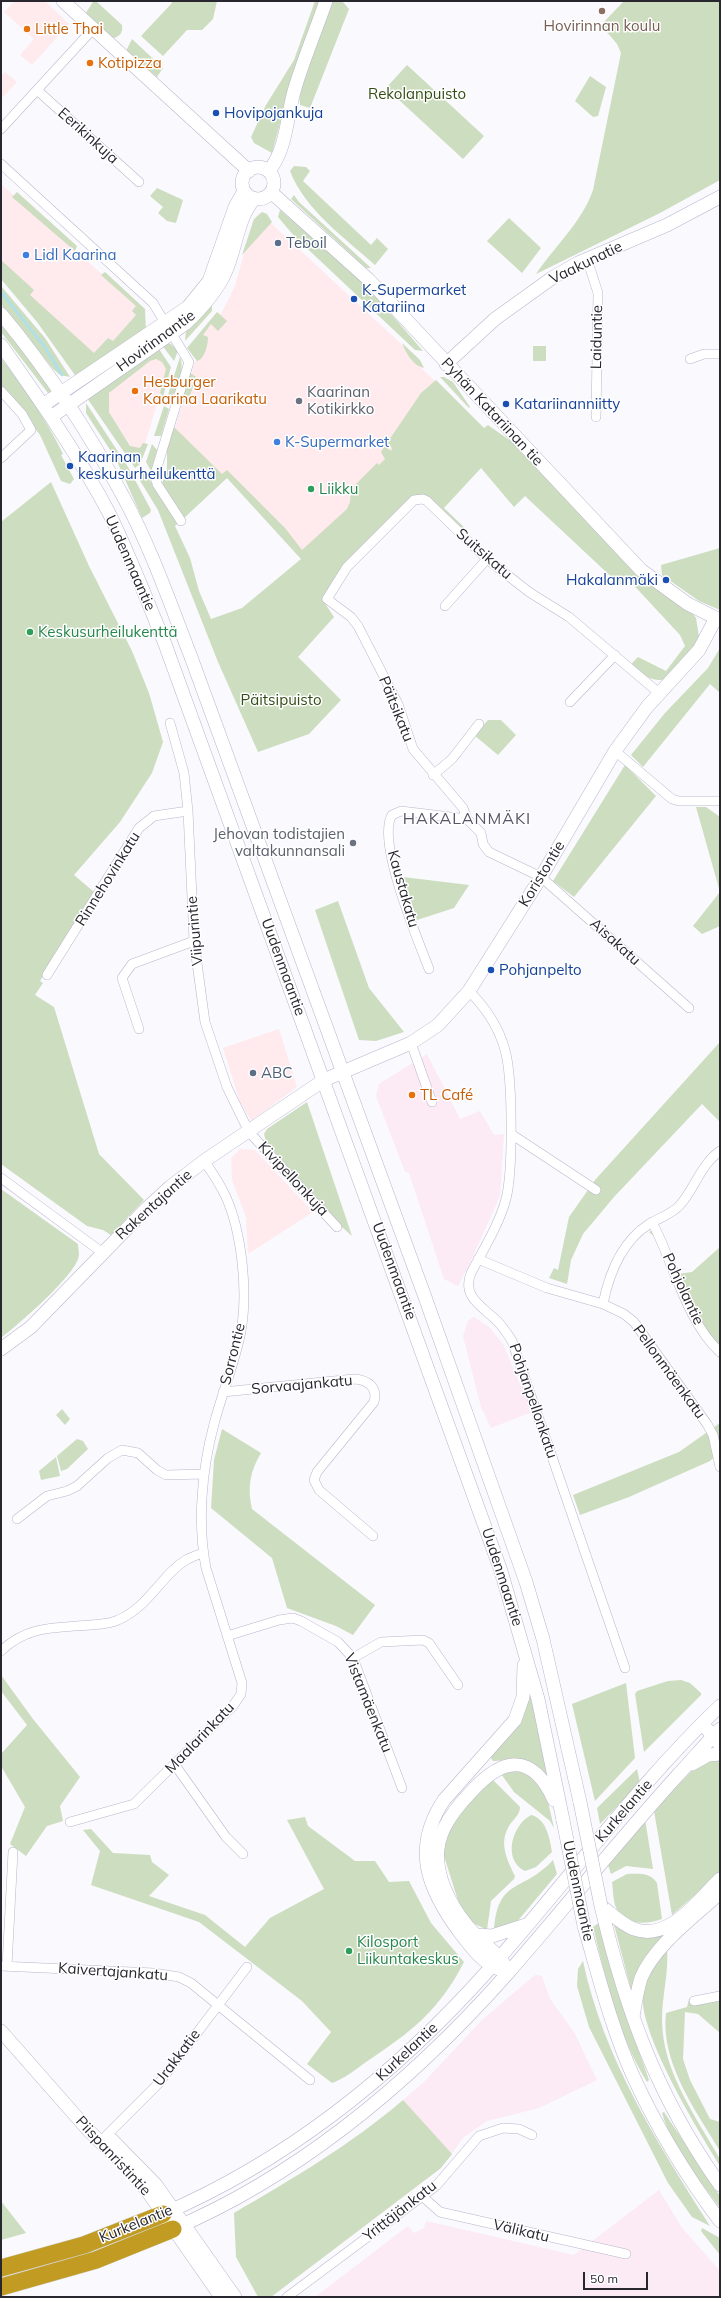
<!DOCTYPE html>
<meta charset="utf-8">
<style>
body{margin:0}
#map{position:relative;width:721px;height:2298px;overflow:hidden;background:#f9f9fe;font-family:Mulish,sans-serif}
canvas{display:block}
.frame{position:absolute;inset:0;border:2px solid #28272f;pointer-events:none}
.scale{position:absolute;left:583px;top:2272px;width:65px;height:18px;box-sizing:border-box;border:2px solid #28272f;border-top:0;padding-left:5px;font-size:12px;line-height:14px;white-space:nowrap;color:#28272f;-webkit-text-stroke:3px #fff;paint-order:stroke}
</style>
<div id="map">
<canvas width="721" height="2298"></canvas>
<div class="frame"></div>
<div class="scale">50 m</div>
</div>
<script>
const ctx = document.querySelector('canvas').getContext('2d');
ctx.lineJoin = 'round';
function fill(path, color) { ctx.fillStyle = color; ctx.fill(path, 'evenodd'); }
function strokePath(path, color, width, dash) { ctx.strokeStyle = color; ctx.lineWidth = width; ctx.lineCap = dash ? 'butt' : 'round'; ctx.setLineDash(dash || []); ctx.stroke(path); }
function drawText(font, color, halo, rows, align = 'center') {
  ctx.font = font + ' Mulish,sans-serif'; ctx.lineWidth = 3; ctx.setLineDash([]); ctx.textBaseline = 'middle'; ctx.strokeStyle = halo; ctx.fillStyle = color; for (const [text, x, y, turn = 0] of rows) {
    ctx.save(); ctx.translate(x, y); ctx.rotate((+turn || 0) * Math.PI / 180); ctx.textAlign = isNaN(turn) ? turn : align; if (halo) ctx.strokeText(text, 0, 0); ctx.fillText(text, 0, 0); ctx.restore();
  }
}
fill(new Path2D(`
 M15 1H45L69 24 32 65 20 55 34 39 4 12Z
 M5 72 17 82 1 99V76Z
 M1 184 143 311 138 326 88 357 75 356 1 263Z
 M260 213 412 354 418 365 438 384 394 446 362 507 301 559 227 478 195 507 167 470 168 450 205 330 222 312 235 286 253 221Z
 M157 355 167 369 140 461 109 412V393Z
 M279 1029 297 1087 251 1121 240 1102 223 1048Z
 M240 1149 255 1150 313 1212 248 1254 246 1217 232 1180 231 1158Z`), '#ffeaee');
fill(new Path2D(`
 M427 1054 460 1119 480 1111 494 1135 504 1134 500 1196 468 1267 458 1286 444 1279 409 1173 405 1172 376 1096 379 1084Z
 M474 1317 489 1327 503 1344 532 1412 491 1428 481 1407 463 1336 468 1321Z
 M535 1975 542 1976 550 1999 574 2032 597 2080 539 2108 487 2121 464 2137 441 2168 271 2297 386 2115 425 2081 482 2020Z
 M659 2190 682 2228 720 2271V2297H315L408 2226 414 2233 424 2228 426 2221 574 2255Z`), '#fceaf4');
fill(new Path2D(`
 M171 1H217L213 19 202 30H187L163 56 141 36 172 3Z
 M315 1H322L289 90 272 153 254 143 251 137 266 105 294 60Z
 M331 1H342L349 9 310 108 300 105 299 90Z
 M624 1H720V180L660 213 536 274C555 246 582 222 593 190L621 53 617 44 601 25Z
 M93 2H97L122 25C123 32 120 37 113 38L85 14Z
 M132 39 163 68 157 77 126 51Z
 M407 65 484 136 463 159 386 88Z
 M590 76 606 87 598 116 593 117 575 101Z
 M294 166 306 167 310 171 303 181 371 245 377 238 388 249 375 265C345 238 305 210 290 171Z
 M157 188 183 200 176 223 167 221 158 213 163 207 150 196Z
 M17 192 77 246 75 251 12 197Z
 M294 195 299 202 371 268H366L291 199Z
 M280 210 330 252 372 292 423 351 415 350 295 237 278 217Z
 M262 212 267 214 272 222 242 255 254 219Z
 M509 218 541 248 522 273 487 241Z
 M1 260 34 290 30 295 94 353 108 338 113 341 136 315 132 311 136 306 101 275 105 272 145 309 146 331 77 378 37 322 1 279Z
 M1 286 45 338 70 377 60 375 53 369 1 304Z
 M212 305V311L185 341 186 331Z
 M217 312 227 321 218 331 211 324 203 335 208 337C208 344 205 359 197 361L187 348Z
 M1 321 55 393H48L1 332Z
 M166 343 171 344 178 351 174 361 161 344Z
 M402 343 420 360 424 368C413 366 406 353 402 343Z
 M157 346 171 367 163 397 160 393 166 369 162 362 156 359 150 361 109 393V412L130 446 140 448 143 443 148 444 140 464 135 468 87 398Z
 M533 346H546V361H533Z
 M180 357C185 366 178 392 170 398H167Z
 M1 358C25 389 46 419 63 454L61 455 74 479 70 484 61 481 40 435 1 385Z
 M189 372 196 377 189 399 182 404Z
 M440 377H444L453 382 470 407 469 408Z
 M436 380 484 428 488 425 515 444 636 573 650 585 692 613 696 618 699 637 696 645 668 679C656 683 635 675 632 663L638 657 666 671 685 646 680 635 627 578 620 585 525 496 514 507 481 468 444 508 467 530 464 534 423 496 343 567 322 599 334 617 298 657 341 700 309 734 258 752 218 662 158 510 139 479 142 469 179 522 175 526 190 558 199 591 211 619 242 608 301 559 227 478 183 519 161 486 167 470V443L172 428H175L222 474 227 470 285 528 302 550 347 509 350 502 351 489 377 463 379 465 385 459 381 452 385 446 391 451 392 448 387 443 421 393Z
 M86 403 128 467 151 510 150 513 142 518 116 459 86 413Z
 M164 406 169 409 161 436H154Z
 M152 444 157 450 151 471 146 462Z
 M51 482 89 566 132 651 149 693 163 742 152 773 120 822 74 875 94 892 40 981 43 983 35 995 54 1007 99 1154 144 1200 111 1235 103 1230 87 1226 1 1164V522Z
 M720 548V610L699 601 662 575 661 565Z
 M720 648V693L710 684 643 767 631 755 665 713 708 668Z
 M488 720H501L516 735 498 755 474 735Z
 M625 765 656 796 574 897 553 881Z
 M696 807H706L720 817V892Z
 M403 877 469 885 454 908 417 920Z
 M720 892V926L702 934 693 926Z
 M338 901 369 988 404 1032 376 1041 359 1040 315 910Z
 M720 1042V1122L702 1104 614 1197 583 1234 571 1260 567 1284 549 1278 554 1268 558 1270 569 1217 595 1180Z
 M307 1102 352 1236 335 1221 266 1142 264 1134 267 1129Z
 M1 1189 78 1244C78 1248 80 1255 78 1259 71 1279 19 1324 1 1338Z
 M659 1227 678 1274 692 1272 720 1247V1359L704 1341 690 1320 655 1237 649 1232Z
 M62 1409 70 1419 65 1425 56 1415Z
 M720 1423V1452L710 1461 629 1497 580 1515 573 1495 679 1452Z
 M222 1429 261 1453C250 1471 247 1488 252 1509L375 1605 353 1635 336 1626 287 1608 272 1558 211 1508 214 1460Z
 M77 1439 83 1441 88 1449 67 1469 61 1471 57 1456Z
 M56 1457 60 1476 41 1480 39 1471Z
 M1 1675 33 1719 80 1777 60 1806 63 1821 47 1826 26 1856 10 1844 25 1807 1 1766V1754L27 1725 1 1691Z
 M681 1680 690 1683 701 1693V1695L644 1752 635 1694 637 1691 668 1681Z
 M626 1683 635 1758 595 1801 572 1704Z
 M530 1693 548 1778 516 1760 493 1761 489 1755 527 1702Z
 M720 1760V1873L672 1915 654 1811 698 1764 707 1761Z
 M637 1769 640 1783 600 1824 597 1808Z
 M516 1770 530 1775 546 1793 554 1828 550 1821 514 1792 499 1771Z
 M492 1779 520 1807C520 1814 515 1818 511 1823 498 1841 506 1858 515 1876L514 1879 491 1901 487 1930 471 1922 460 1907 444 1856V1841L454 1816Z
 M531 1815C546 1818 550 1839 552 1852L536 1867 525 1871C502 1860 512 1825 531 1815Z
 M305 1817 308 1826 355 1861H375L389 1882 409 1881 431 1923 464 1962C439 2011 411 2032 366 2062 356 2069 344 2079 332 2083L307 2064 331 2032 302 2001 199 1922 91 1885 100 1851 83 1830 91 1829 113 1853 150 1855 152 1862 169 1875 149 1896 205 1915 245 1947 270 1918 324 1889 287 1820Z
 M645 1819 653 1869 626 1866 611 1874 608 1865Z
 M553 1860 557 1874 516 1923 494 1932C497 1877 523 1893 553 1860Z
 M627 1874C638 1874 650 1872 657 1883L662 1919C645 1925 622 1926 615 1905 613 1898 613 1889 612 1882Z
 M612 1917 664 1931 666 1937 633 1997Z
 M600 1922 616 1985 649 2080 647 2082C618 2035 606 1979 593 1927Z
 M667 1948C669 1972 662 1995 662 2019 662 2071 695 2115 720 2159V2166C698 2130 636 2030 643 1990 645 1974 658 1961 667 1948Z
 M583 1961C603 2057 658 2144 710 2226L692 2217 668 2183 589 2027 577 1986 578 1969Z
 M689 1999 705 2003 720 2000V2033L698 2014 685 2012 683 2059 690 2080 710 2119 720 2122V2151C696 2111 660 2062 666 2013L687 2007Z
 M403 2100 452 2154 441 2168 271 2297H258L236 2257 234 2213C292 2179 352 2144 403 2100Z
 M664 2112 720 2196V2208C699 2179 672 2148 662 2113Z
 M1 2201 26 2233 1 2240Z
 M702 2228 720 2238V2255L701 2231Z`), '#cdddbf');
strokePath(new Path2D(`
 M1 292 44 346 62 375`), '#abe0ec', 2.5);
const street = new Path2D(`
 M37 90 139 182
 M1 129 93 29
 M1 164 153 303 189 362 155 474 157 484 181 521
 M587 259 598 293 596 417
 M690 359 704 354H720
 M1 391 22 414 31 430 1 458
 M445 606 487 559
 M570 702 615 655
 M170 723 184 773 188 811 194 941 205 1022 227 1087 249 1132 337 1227
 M615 751 672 799 679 801H720
 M433 775 452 759 479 724
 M467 819 463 808 413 749 398 704 358 626 351 617 327 599 347 567 414 500 423 499 427 501 487 559 529 592 569 617 659 693
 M429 969C418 940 376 841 392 815L401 811 467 819 481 833 483 844 489 852 541 877 689 1008
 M47 975 139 828 154 816 188 811
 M469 991C485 1007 499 1028 505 1050 513 1079 513 1171 506 1199 499 1225 483 1250 471 1273 462 1296 480 1305 495 1319 502 1325 507 1333 512 1341L625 1668
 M139 1029 122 978 132 964 194 941
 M411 1043 432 1102
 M511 1134 596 1190
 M1 1178 103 1253
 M652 1222C673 1261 687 1323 720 1352
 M478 1259 547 1288 603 1304 624 1314 634 1322 707 1424 713 1435 720 1467
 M603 1304C609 1274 621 1242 649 1224 659 1218 672 1214 680 1205 695 1188 701 1164 720 1151
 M223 1392 354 1379C368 1380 378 1387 374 1402L317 1472 314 1480 319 1490 373 1536
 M17 1519 47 1496 67 1491 77 1486 108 1458 122 1450 138 1453 157 1470 166 1475 204 1474
 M227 1636 279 1620 293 1618 301 1621 338 1642 353 1658 402 1788
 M1 1651C28 1625 56 1628 91 1625 101 1624 110 1624 118 1620 149 1607 162 1574 186 1560 191 1557 197 1555 203 1553
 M353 1658 381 1642 423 1640 429 1643 458 1685
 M175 1765 226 1837 243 1854
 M70 1822 134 1804 233 1706 241 1694 242 1683 206 1568C197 1522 202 1469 214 1424 222 1393 235 1363 241 1331 248 1292 242 1233 226 1197 220 1184 212 1172 204 1161
 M1 1966 154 1973 179 1977 191 1983 310 2080
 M7 1966 13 1852
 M694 2001 720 1996
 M100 2142 159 2083 247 1967
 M422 2196 440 2212 626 2254
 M287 2297 436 2186 479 2136 503 2128 519 2129 532 2135`);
const secondary = new Path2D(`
 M63 1 249 171
 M242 183a16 16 0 1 1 32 0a16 16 0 1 1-32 0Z
 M269 171C288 146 286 117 295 88 304 58 316 30 326 1
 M272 193 368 279 641 570 688 604 720 620
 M1 314C48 370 89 433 124 498 151 548 170 603 191 657L425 1297 526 1582 543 1639 580 1802
 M1 345C39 399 78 454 109 513 130 556 147 600 165 644L501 1571 538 1699 563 1820
 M446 364 495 319 552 278 578 263 667 225 720 197
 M43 405 188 307 209 281 235 207 244 191
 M51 417 185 324C201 309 216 293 225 273 236 250 237 219 254 199
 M1 1349 31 1327 145 1210 170 1187 204 1161 324 1080 411 1043 438 1025 469 991 541 877 615 751 647 707 699 650 716 618
 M707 1729 720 1745
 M692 1764 708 1755 720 1754
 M601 1906C626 2011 657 2096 720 2185
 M601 1906C611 1913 622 1925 634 1929 669 1942 698 1900 720 1879
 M584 1926C599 1977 612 2030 634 2078 657 2128 687 2177 720 2221
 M476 1935 492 1936 526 1925
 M504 1964C498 1954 489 1948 481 1940 462 1923 444 1896 439 1870 432 1838 450 1814 471 1792 503 1757 532 1752 554 1800
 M499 1969C484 1964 471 1947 461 1934 428 1890 411 1849 444 1800L515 1720 523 1697 524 1665
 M633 2017C635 2005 637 1991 641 1978 655 1945 694 1917 720 1893
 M1 2031 89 2131 131 2171 148 2192 221 2297
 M112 2140 156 2185 235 2297
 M163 2214C291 2159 401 2069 493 1965 569 1880 637 1785 720 1706
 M173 2229C304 2173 414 2079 508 1973 565 1908 619 1840 677 1776 692 1760 705 1744 720 1729`);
const highway = new Path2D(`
 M1 2268 84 2245 163 2214
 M1 2287 96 2260 173 2229`);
strokePath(street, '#b9b6cd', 10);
strokePath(secondary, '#b9b6cd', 14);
strokePath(highway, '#d4d4d5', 18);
strokePath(street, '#fff', 9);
strokePath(secondary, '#fff', 13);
strokePath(highway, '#c29c22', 17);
const secondaryBridge = new Path2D(`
 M580 1802 601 1906
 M563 1820 584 1926`);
strokePath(secondaryBridge, '#b9b6cd', 14, []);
strokePath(secondaryBridge, '#fff', 13);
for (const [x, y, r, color] of [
 [602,11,4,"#8d6e63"],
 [27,29,4,"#e8710a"],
 [90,63,4,"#e8710a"],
 [216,113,4,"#1a4fb4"],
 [278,243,4,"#5c6f8a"],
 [26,255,4,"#3f7fe0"],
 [354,299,4,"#1a4fb4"],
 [135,391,4,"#e8710a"],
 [299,401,4,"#6b7280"],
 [506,404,4,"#1a4fb4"],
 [277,442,4,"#3f7fe0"],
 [70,466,4,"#1a4fb4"],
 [311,489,4,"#2e9e5b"],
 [666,580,4,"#1a4fb4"],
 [30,632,4,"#2e9e5b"],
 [353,843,4,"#6b7280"],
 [491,970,4,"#1a4fb4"],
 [253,1073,4,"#5c6f8a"],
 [412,1095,4,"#e8710a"],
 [349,1951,4,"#2e9e5b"]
]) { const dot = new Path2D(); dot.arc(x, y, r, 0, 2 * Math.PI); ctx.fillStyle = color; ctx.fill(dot); strokePath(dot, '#fff', 1.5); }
drawText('15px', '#785e54', '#fff', [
 ["Hovirinnan koulu",602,26]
]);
drawText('15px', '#c56008', '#fff', [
 ["Little Thai",35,29],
 ["Kotipizza",98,63],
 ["Hesburger",143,382],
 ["Kaarina Laarikatu",143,399],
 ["TL Café",420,1095]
], 'left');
drawText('15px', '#334c15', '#fff', [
 ["Rekolanpuisto",417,94],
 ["Päitsipuisto",281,700]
]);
drawText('15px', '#164399', '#fff', [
 ["Hovipojankuja",224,113],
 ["K-Supermarket",362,290],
 ["Katariina",362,307],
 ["Katariinanniitty",514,404],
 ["Kaarinan",78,457],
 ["keskusurheilukenttä",78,474],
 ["Hakalanmäki",658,580,"right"],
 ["Pohjanpelto",499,970]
], 'left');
drawText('15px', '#28272f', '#fff', [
 ["Eerikinkuja",88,136,42],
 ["Vaakunatie",586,263,-26],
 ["Laiduntie",597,337,-89],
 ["Hovirinnantie",156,341,-36],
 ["Pyhän Katariinan tie",492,412,47],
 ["Suitsikatu",484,554,41],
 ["Uudenmaantie",130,563,66],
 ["Päitsikatu",396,709,68],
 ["Koristontie",542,874,-59],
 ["Rinnehovinkatu",108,879,-58],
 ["Kaustakatu",403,889,74],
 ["Viipurintie",195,931,-95],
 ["Aisakatu",615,942,42],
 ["Uudenmaantie",283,967,70],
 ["Kivipellonkuja",293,1179,47],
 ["Rakentajantie",154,1205,-42],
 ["Uudenmaantie",394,1271,70],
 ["Pohjolantie",683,1289,65],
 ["Sorrontie",233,1354,-76],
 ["Pellonmäenkatu",669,1372,54],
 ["Sorvaajankatu",302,1385,-5],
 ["Pohjanpellonkatu",533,1401,71],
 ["Uudenmaantie",502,1577,72],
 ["Vistamäenkatu",368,1703,68],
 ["Maalarinkatu",200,1738,-46],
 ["Kurkelantie",624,1811,-49],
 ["Uudenmaantie",578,1891,78],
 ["Kaivertajankatu",113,1972,4],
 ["Kurkelantie",407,2052,-43],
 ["Urakkatie",177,2058,-53],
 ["Piispanristintie",113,2156,47],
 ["Yrittäjänkatu",400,2211,-38],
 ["Kurkelantie",136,2224,-22],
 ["Välikatu",521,2231,13]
]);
drawText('15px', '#4e5e75', '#fff', [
 ["Teboil",286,243],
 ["ABC",261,1073]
], 'left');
drawText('15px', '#366cbe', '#fff', [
 ["Lidl Kaarina",34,255],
 ["K-Supermarket",285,442]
], 'left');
drawText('15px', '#5b616d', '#fff', [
 ["Kaarinan",307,392],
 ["Kotikirkko",307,409],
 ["Jehovan todistajien",345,834,"right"],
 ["valtakunnansali",345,851,"right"]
], 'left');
drawText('15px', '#27864d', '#fff', [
 ["Liikku",319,489],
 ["Keskusurheilukenttä",38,632],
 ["Kilosport",357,1942],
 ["Liikuntakeskus",357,1959]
], 'left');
ctx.letterSpacing = '1px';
drawText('16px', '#575568', '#fff', [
 ["HAKALANMÄKI",467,819]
]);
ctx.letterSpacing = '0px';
</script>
